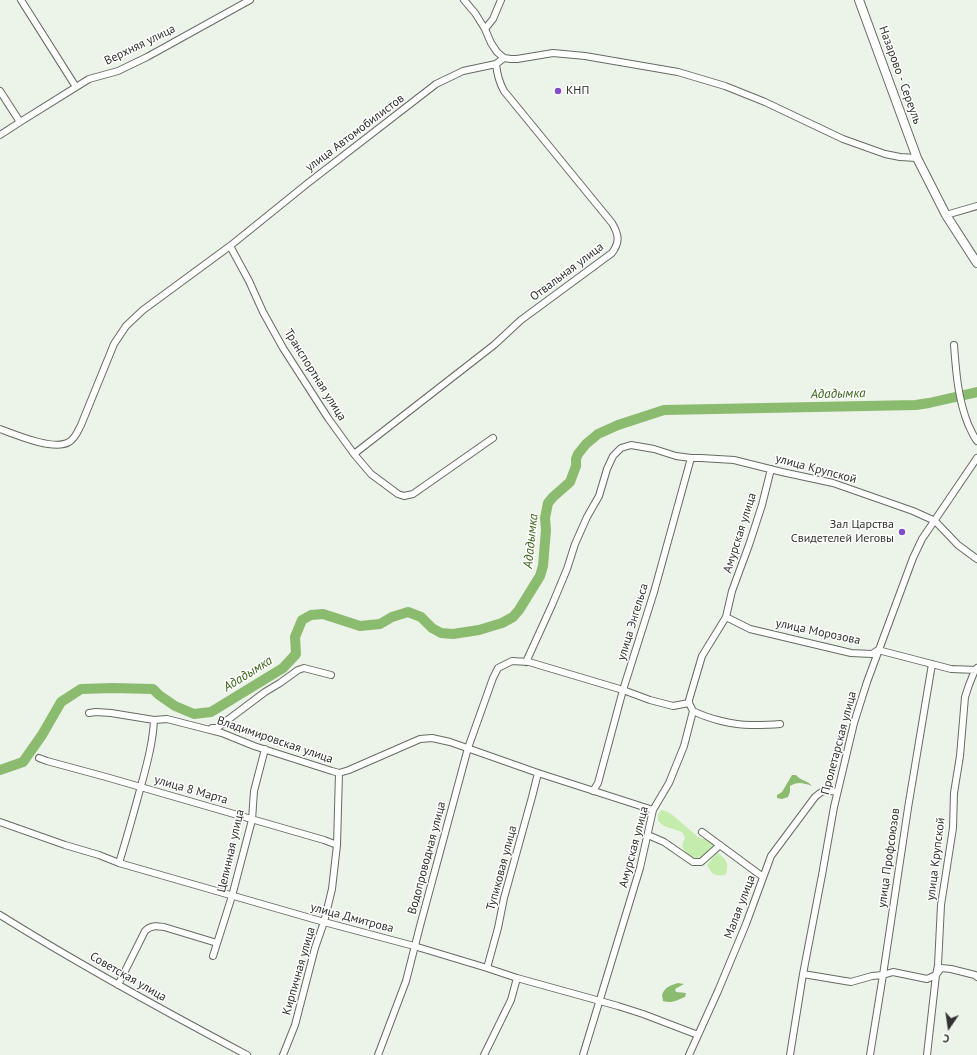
<!DOCTYPE html>
<meta charset="utf-8">
<style>
body{margin:0}
#map{position:relative;width:977px;height:1055px;overflow:hidden;background:#ecf3e8;font-family:"PT Sans",sans-serif}
canvas{display:block}
.north{position:absolute;left:929px;top:1007px;width:40px;height:40px;-webkit-text-stroke:3px #fff;paint-order:stroke;rotate:193deg;font-size:11px;font-weight:700;line-height:16px;text-align:center;color:#2f322e}
.north::after{content:'';display:block;margin:auto;width:14px;height:18px;background:#2f322e;clip-path:polygon(50% 0,100% 100%,50% 72%,0 100%)}
</style>
<div id="map">
<canvas width="977" height="1055"></canvas>
<div class="north">С</div>
</div>
<script>
const ctx = document.querySelector('canvas').getContext('2d');
ctx.lineJoin = 'round';
function fill(path, color) { ctx.fillStyle = color; ctx.fill(path, 'evenodd'); }
function strokePath(path, color, width, dash) { ctx.strokeStyle = color; ctx.lineWidth = width; ctx.lineCap = dash ? 'butt' : 'round'; ctx.setLineDash(dash || []); ctx.stroke(path); }
function drawText(font, color, halo, rows, align = 'center') {
  ctx.font = font + ' "PT Sans",sans-serif'; ctx.lineWidth = 3; ctx.setLineDash([]); ctx.textBaseline = 'middle'; ctx.strokeStyle = halo; ctx.fillStyle = color; for (const [text, x, y, turn = 0] of rows) {
    ctx.save(); ctx.translate(x, y); ctx.rotate((+turn || 0) * Math.PI / 180); ctx.textAlign = isNaN(turn) ? turn : align; if (halo) ctx.strokeText(text, 0, 0); ctx.fillText(text, 0, 0); ctx.restore();
  }
}
fill(new Path2D(`
 M662 810 668 812 675 817 699 838 709 840 714 844 713 846C710 849 707 853 704 855 694 862 686 855 682 846L685 837 682 832 664 826 658 821V814Z
 M718 853C727 860 729 863 726 874 715 878 712 874 707 865L715 855Z`), '#c3ecad');
fill(new Path2D(`
 M792 775H796C801 781 807 780 812 786 804 783 797 781 790 786V792L788 797 782 799 777 798V795L782 792Z
 M678 983 684 984 675 989 676 992 686 993 685 997C677 1000 672 1004 663 1001L662 995C665 987 669 986 678 983Z`), '#8bbb6f');
strokePath(new Path2D(`
 M0 770 23 762 42 735 61 702 81 689 112 688 153 689 159 695 175 706 194 714 211 712 283 668 296 654 295 637 302 620 311 615 323 614 360 626 380 624 392 617 408 612 421 617 432 628 441 633 453 634 479 630 502 623 513 617 519 610 540 576 543 566 546 530 545 518 548 503 553 497 570 482 576 466V459L578 454 586 444 598 434 618 425 664 410 916 405 929 403 977 392`), '#8bbb6f', 10);
const street = new Path2D(`
 M21 0 76 87
 M464 0 475 13 485 29 491 43 497 52 504 58 511 59H517L553 53 585 56 678 72 725 86 765 102 843 139 885 154 900 157 917 158
 M485 29 493 19 501 0
 M0 91 20 122
 M0 135 20 122 89 79 118 71 147 57 250 0
 M946 215 977 206
 M230 246 249 281 263 312 283 348 328 418 354 454 371 474 398 494 404 496 413 494 493 438
 M954 345C956 372 958 399 968 424 971 430 973 436 977 441
 M0 429C16 435 54 451 69 442 75 439 78 431 81 425L114 344 126 326 143 310 230 246 308 183 436 84 463 71 496 64 504 58
 M354 454 494 345 521 320 612 253C620 242 619 235 612 223L504 91C499 82 497 74 496 64
 M726 617 750 629 851 653 872 654 878 650 951 669 977 670
 M526 662 552 605 567 569 575 544 587 517 599 496 607 469 613 456 621 448 631 445 654 449 676 456 691 458H701L734 460 782 472 833 483 913 511 935 521 958 545 977 559
 M693 711C709 719 733 725 751 725 761 725 770 725 780 724
 M89 713 96 712 111 713 154 720 167 719 206 729 222 733 254 746 332 771 339 773 349 770 420 739 432 738 450 742 538 773 653 810
 M212 728H217L265 692 280 683 298 670 304 668 331 675
 M39 758 47 761 106 777 324 840 337 845
 M593 791 598 783 623 690 654 592 691 458
 M0 822 65 845 99 855 119 863 324 922 414 946 487 968 517 978 618 1006 643 1014 698 1035
 M702 832 763 877
 M648 835 664 842 693 862H701L720 845
 M119 863C127 837 134 812 141 786 147 764 153 742 154 720
 M0 915C80 965 164 1011 247 1055
 M213 956 232 896 252 820 254 791 265 749
 M487 968 498 928 504 898 532 797 538 773
 M803 974 851 982 872 976 883 975 893 972 927 979 936 975 941 968 951 969 975 975 977 977
 M118 985 145 931C151 925 156 926 164 927L217 943
 M283 1055 295 1025 315 948 324 922 332 889 337 845 339 773
 M378 1055 406 981 420 926 468 748 493 678 498 668 512 661 529 662 623 690 650 700 673 706 689 703
 M484 1055 511 1000 517 978
 M583 1055 640 868 653 810 669 783 684 746 693 711 689 703V700L702 656 726 617 732 591 749 545 762 505 771 469
 M689 1055 718 991 746 924 771 856 815 797C824 789 826 790 837 792
 M790 1055 803 974 822 875 834 807 854 723 867 682 913 558 922 539 977 458
 M870 1055 883 975 908 808 932 664
 M927 1055 936 975 938 965 941 905 953 828 954 793 960 756 965 697 969 685 975 670 977 668`);
const secondary = new Path2D(`
 M859 0 917 158 946 215 977 263`);
strokePath(street, '#656c62', 8);
strokePath(secondary, '#656c62', 10);
strokePath(street, '#fff', 6);
strokePath(secondary, '#fff', 8);
for (const [x, y, r, color] of [
 [558,91,4,"#804fc7"],
 [902,532,4,"#804fc7"]
]) { const dot = new Path2D(); dot.arc(x, y, r, 0, 2 * Math.PI); ctx.fillStyle = color; ctx.fill(dot); strokePath(dot, '#fff', 1.5); }
drawText('12px', '#2f322e', '#fff', [
 ["Верхняя улица",140,45,-26],
 ["Назарово - Сереуль",900,75,70],
 ["улица Автомобилистов",355,133,-37],
 ["Отвальная улица",567,272,-37],
 ["Транспортная улица",315,375,58],
 ["улица Крупской",816,469,15],
 ["Амурская улица",740,533,-72],
 ["улица Энгельса",633,622,-73],
 ["улица Морозова",818,632,12],
 ["Владимировская улица",275,740,19],
 ["Пролетарская улица",839,743,-75],
 ["улица 8 Марта",191,790,16],
 ["Амурская улица",634,847,-75],
 ["Целинная улица",231,851,-77],
 ["Водопроводная улица",427,858,-75],
 ["улица Профсоюзов",889,858,-82],
 ["улица Крупской",936,859,-83],
 ["Тупиковая улица",502,868,-75],
 ["Малая улица",740,907,-69],
 ["улица Дмитрова",352,918,15],
 ["Кирпичная улица",299,971,-74],
 ["Советская улица",128,977,30]
]);
drawText('12px', '#2f322e', '#fff', [
 ["КНП",566,91],
 ["Зал Царства",894,525,"right"],
 ["Свидетелей Иеговы",894,539,"right"]
], 'left');
drawText('italic 13px', '#396418', '#fff', [
 ["Ададымка",838,394,-1],
 ["Ададымка",531,541,-84],
 ["Ададымка",248,674,-32]
]);
</script>
